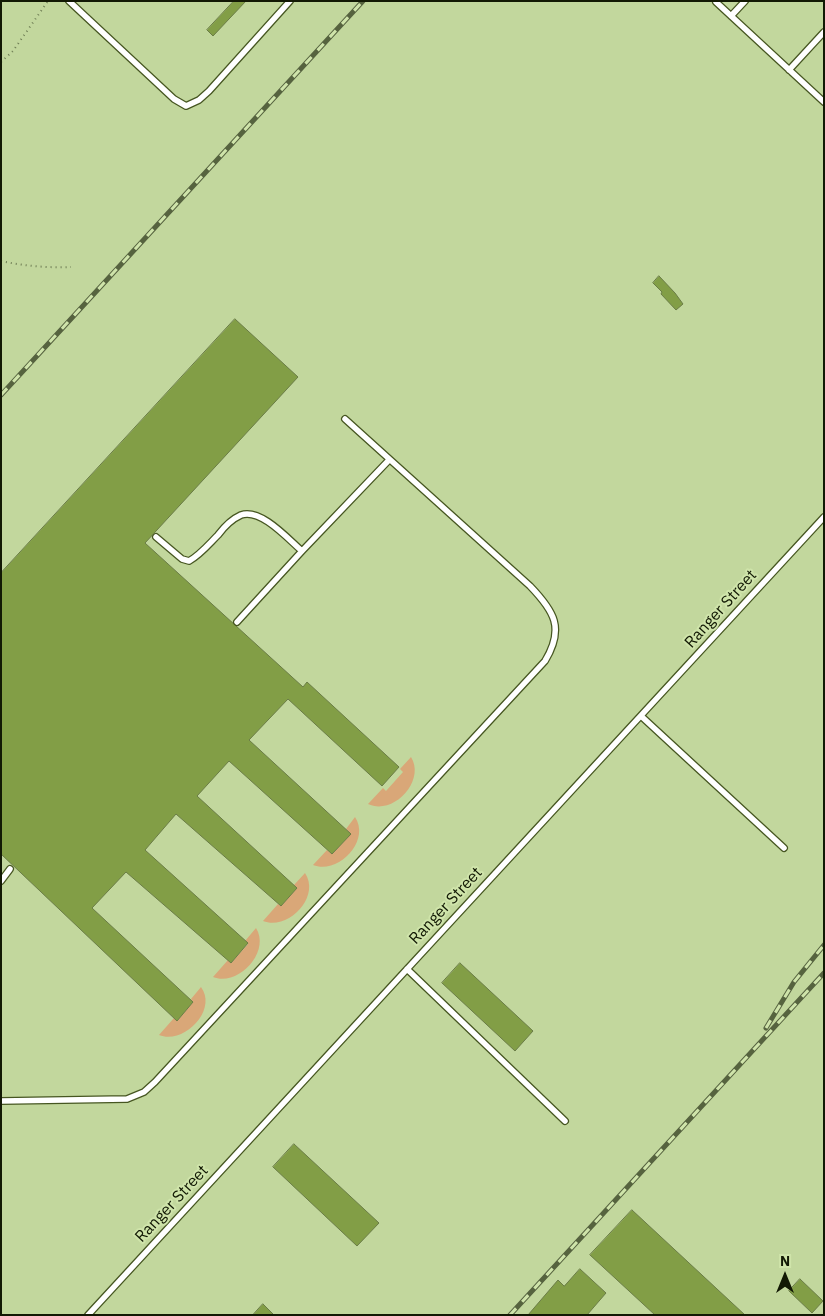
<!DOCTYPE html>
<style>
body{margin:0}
#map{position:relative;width:825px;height:1316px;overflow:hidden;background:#c2d79d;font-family:"IBM Plex Sans",sans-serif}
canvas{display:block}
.frame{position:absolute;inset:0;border:2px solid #121904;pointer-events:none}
.north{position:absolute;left:760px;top:1251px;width:50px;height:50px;-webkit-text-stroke:4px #cfe4aa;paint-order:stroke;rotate:0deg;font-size:14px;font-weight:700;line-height:20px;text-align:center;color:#121904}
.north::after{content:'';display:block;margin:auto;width:18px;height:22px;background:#121904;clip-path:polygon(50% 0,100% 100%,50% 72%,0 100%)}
</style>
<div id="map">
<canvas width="825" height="1316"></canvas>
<div class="frame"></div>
<div class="north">N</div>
</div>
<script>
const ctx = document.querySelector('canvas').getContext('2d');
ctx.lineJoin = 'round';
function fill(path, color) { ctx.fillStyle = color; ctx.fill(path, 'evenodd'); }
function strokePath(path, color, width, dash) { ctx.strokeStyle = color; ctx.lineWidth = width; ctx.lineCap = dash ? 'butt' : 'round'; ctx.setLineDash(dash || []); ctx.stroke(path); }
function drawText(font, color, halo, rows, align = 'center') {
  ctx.font = font + ' "IBM Plex Sans",sans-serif'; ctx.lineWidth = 4; ctx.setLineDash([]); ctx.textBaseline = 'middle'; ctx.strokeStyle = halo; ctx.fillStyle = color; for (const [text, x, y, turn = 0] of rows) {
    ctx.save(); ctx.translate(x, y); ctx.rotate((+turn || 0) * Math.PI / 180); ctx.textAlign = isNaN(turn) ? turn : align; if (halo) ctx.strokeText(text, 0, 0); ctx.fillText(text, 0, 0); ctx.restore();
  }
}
fill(new Path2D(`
 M411 757C426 781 393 816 368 804L383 788 386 791 403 772 400 769Z
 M355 817C371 841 338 875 313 865L327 850 332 854 351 834 346 829Z
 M305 873C321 897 288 931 263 921L278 904 281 906 297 888 294 885Z
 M256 928C271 952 238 987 213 977L228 960 231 963 248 944 245 941Z
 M201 987C218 1010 184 1045 159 1035L174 1018 177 1021 193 1002 191 999Z`), '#d9a778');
const building = new Path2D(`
 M234 1H246L213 36 207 30Z
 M659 276 675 293 683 304 676 310 661 294 662 292 653 283Z
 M235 319 298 377 145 543 303 687 307 682 399 767 382 786 288 699 249 740 351 834 332 854 229 761 197 796 297 888 281 906 176 814 145 850 248 943 231 963 126 872 92 908 193 1002 177 1021 1 854V573Z
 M460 963 533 1031 515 1051 442 983Z
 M294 1144 379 1223 357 1246 273 1167Z
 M632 1210 745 1315H655L590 1255Z
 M580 1269 606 1293 587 1315H528L558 1280 564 1286Z
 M800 1279 823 1301 812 1313 789 1291Z
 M263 1304 274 1315H253Z`);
fill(building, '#829e46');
strokePath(building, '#6a7c46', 1);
const service = new Path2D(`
 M69 1 174 99 186 106 199 100 209 91 290 1
 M716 2 824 102
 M731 16 745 1
 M789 70 824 32
 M156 537 182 559 189 561C200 555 209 544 218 535 224 527 232 519 241 515 261 508 288 539 302 551
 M237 622 302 551 389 460
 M641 716 784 848
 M1 881 10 869
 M407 969 565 1121
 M1 1101 127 1099 144 1092 155 1082 545 661C565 628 554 611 530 586L345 419
 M88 1315 824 517`);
strokePath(service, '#465621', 8);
strokePath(new Path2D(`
 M1 62 13 51 48 1
 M1 261C24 266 48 268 71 267`), '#6d7c53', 2, [1, 4]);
strokePath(service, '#fff', 5.5);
const rail = new Path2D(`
 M1 395 363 1
 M766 1028 794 982 824 945
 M510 1315 824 973`);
strokePath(rail, '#56633f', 5);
strokePath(rail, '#cfe4aa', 3, [9]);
drawText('16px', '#121904', '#cfe4aa', [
 ["Ranger Street",721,609,-48],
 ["Ranger Street",446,906,-47],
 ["Ranger Street",172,1204,-47]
]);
</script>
